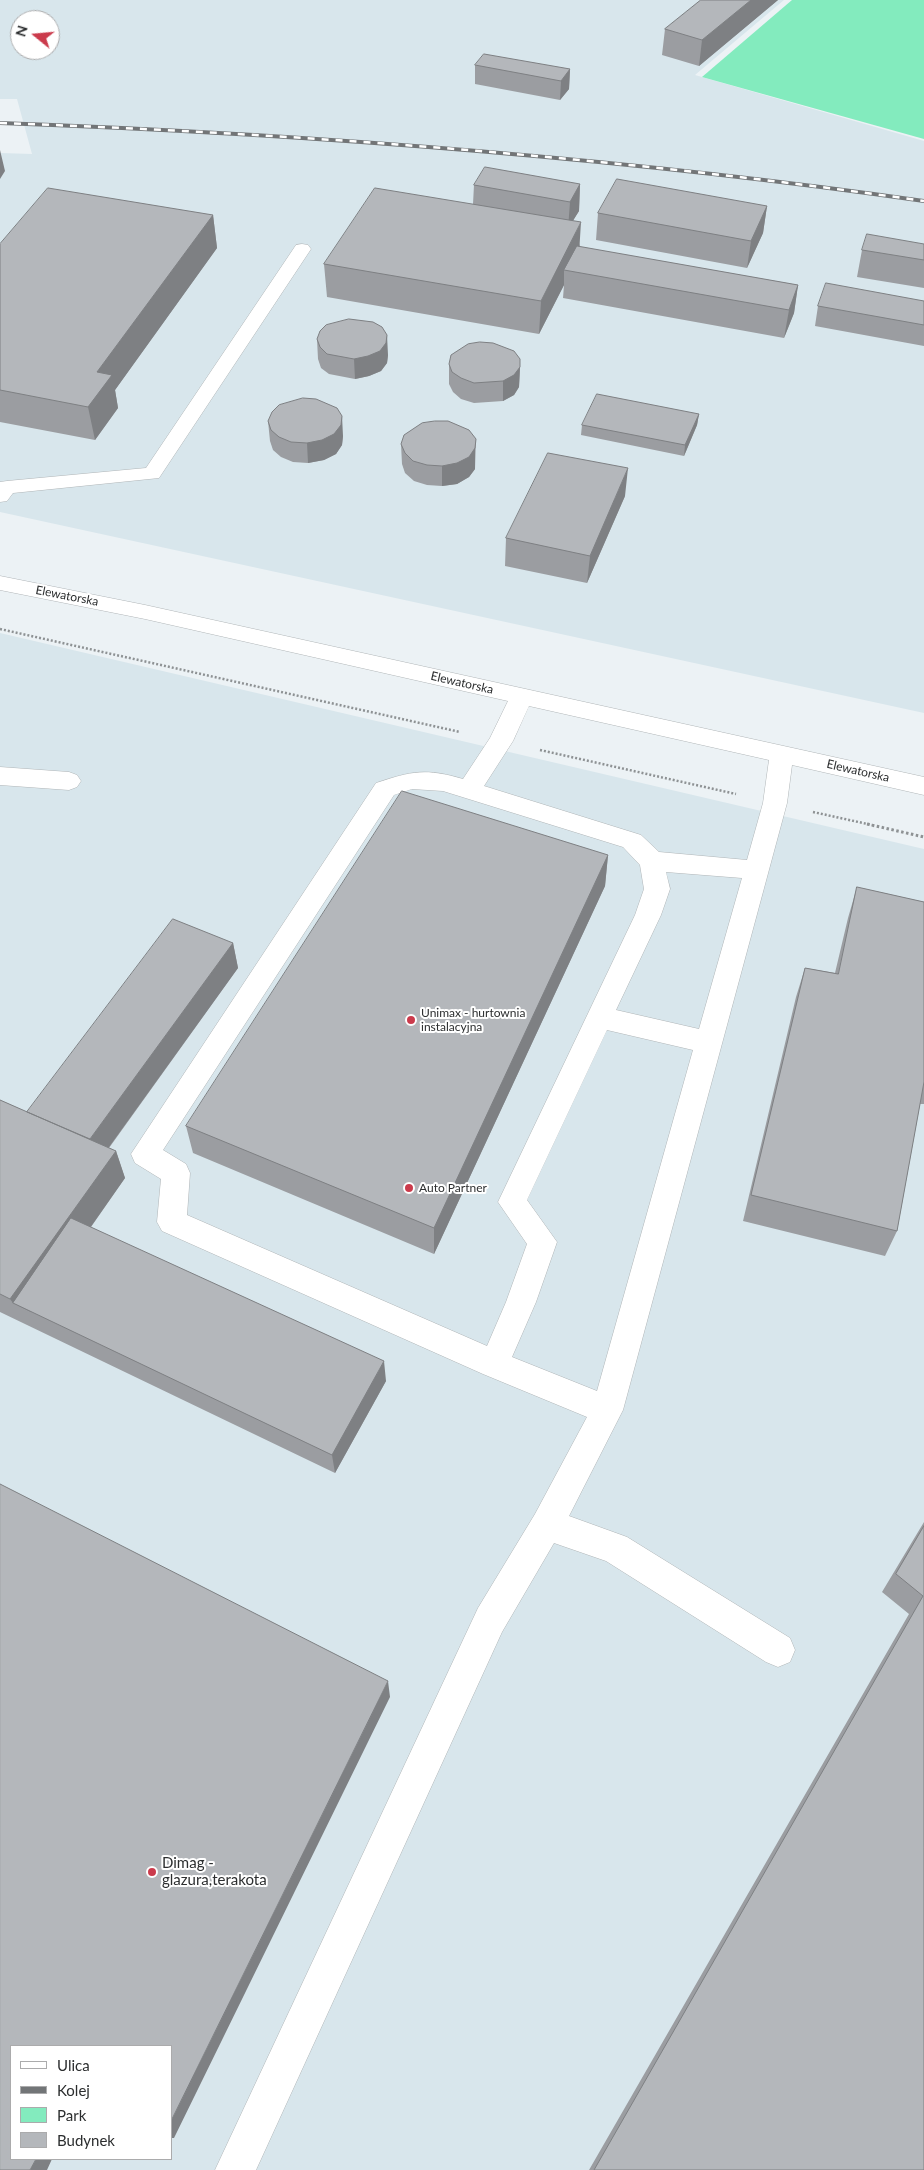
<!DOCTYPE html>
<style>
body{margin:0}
#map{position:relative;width:924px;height:2170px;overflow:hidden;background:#ecf2f5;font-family:Lato,sans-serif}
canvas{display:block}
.legend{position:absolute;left:10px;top:2045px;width:162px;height:115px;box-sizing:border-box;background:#fff;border:1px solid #ababac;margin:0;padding:6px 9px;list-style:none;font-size:15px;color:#2c2e2f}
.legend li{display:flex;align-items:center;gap:10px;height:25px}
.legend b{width:25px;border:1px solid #ababac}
.north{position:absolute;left:10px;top:10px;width:50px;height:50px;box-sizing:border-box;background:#fff;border:1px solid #ababac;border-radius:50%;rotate:287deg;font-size:14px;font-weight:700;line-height:20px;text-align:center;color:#2c2e2f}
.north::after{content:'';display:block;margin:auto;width:18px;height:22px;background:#cb3b4c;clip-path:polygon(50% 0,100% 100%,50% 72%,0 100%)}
</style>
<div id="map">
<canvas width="924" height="2170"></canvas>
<ul class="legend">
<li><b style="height:6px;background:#fff"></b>Ulica</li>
<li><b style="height:6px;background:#727577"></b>Kolej</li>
<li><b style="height:14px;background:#83ebbe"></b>Park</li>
<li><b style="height:14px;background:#b4b7bb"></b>Budynek</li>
</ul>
<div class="north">N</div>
</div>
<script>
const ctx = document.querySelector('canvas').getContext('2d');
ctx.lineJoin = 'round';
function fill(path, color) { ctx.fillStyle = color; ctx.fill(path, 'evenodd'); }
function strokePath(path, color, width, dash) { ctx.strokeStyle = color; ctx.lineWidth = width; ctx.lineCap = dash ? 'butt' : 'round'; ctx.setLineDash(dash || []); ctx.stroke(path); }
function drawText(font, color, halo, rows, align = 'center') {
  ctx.font = font + ' Lato,sans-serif'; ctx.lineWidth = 4; ctx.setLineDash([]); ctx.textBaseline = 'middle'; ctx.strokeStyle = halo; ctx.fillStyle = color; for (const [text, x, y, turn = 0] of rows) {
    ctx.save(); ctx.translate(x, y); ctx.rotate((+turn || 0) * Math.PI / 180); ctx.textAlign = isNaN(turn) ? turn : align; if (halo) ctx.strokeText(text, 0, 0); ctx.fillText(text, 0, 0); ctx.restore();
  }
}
fill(new Path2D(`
 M0 0H784L695 75 924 141V713L0 512V153L32 154 17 99H0ZM20 20H50V50H20Z
 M0 633 924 849V2170H0ZM11 2046H171V2159H11Z`), '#d8e6ec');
fill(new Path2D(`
 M792 0H924V139L702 77Z`), '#83ebbe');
const minor = new Path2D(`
 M302 244 308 245 311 249 159 478 13 493 7 501 0 502V482L7 481 146 468 296 245Z
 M0 576 145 605 924 777V795L792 765 787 803 623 1410 569 1516 627 1537 790 1638 795 1650 790 1662 778 1667 766 1662 606 1561 554 1543 502 1632 256 2170H215L478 1608 535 1514 587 1417 483 1374 162 1231 157 1222 161 1179 135 1163 131 1154 376 783C412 771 426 768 463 779L490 738 508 701 145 619 0 590ZM529 706 769 760 763 803 747 860 659 852 641 835 484 786 513 741ZM412 789 443 791 623 847 640 865 644 889 635 915 498 1202 527 1244 506 1302 487 1346 187 1215 190 1173 186 1164 163 1150 394 795ZM666 872 742 878 699 1029 616 1010 661 915 670 889ZM607 1030 693 1050 597 1391 512 1357 536 1302 557 1242 527 1200Z
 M0 767 69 772 77 775 81 781 77 787 69 790 0 785Z`);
strokePath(minor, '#b1b6b8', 1);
strokePath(new Path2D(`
 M0 629 460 732
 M540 750 736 794
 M813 812 872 825`), '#8e9294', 2.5, [2, 2]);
strokePath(new Path2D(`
 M867 824 924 837`), '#8e9294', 3, [2.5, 2.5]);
fill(minor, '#fff');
const rail = new Path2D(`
 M0 123C310 134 616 157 924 201`);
strokePath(rail, '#727577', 4);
strokePath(rail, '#fff', 2.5, [7]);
fill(new Path2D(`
 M701 0H778L699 66 662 55 665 29Z
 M475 65 570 69 569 89 560 100 475 84Z
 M580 184 579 211 573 220 580 247 798 285 794 313 784 338 563 298 564 285 539 334 327 297 324 264 473 204 474 185Z
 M767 206 763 233 747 268 596 240 598 213Z
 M213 215 217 248 115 390 118 408 95 440 0 422V244Z
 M924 244V288L857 277 862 250Z
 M924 301V346L815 326 818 306Z
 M317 339 388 355 387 363 381 371 369 376 355 379 329 374 321 368 318 359Z
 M449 364 520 367 519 387 514 395 503 401 474 403 461 399 453 392 449 384Z
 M699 414 697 425 684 456 581 435 582 425Z
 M268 421 343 436 342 445 336 454 324 460 308 463 293 462 281 457 273 450 270 441Z
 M476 439 475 469 469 477 457 484 442 486 427 485 414 481 405 473 402 464 401 444Z
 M625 496 587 583 505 566 506 538Z
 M608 855 605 886 434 1254 193 1153 186 1126Z
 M857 887 924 902V1104H920L897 1231 885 1256 743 1221 796 997 805 968 835 973 848 918Z
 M233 943 238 968 109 1148 116 1151 125 1178 91 1227 386 1381 335 1473 0 1312V1100L27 1112Z
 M924 1522V2170H589L909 1614 882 1592Z`), '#9b9da1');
fill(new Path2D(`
 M751 0H778L699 66 702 40Z
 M570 69 569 89 560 100 561 81Z
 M0 150 5 171 0 179Z
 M580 184 579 211 568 229 570 202Z
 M767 206 763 233 747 268 751 241Z
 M213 215 217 248 115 390 118 408 95 440 88 407 97 372Z
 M581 222 579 254 564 270V285L539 334 541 301Z
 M798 285 794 313 784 338 789 310Z
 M387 335 388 355 387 363 381 371 369 376 355 379 354 359Z
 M520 367 519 387 514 395 503 401V381Z
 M699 414 697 425 684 456 685 445Z
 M342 416 343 436 342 445 336 454 324 460 308 463 307 443Z
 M475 448V469L469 477 457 484 442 486V466Z
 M628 468 625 496 587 583 590 556Z
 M608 855 605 886 434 1254V1228Z
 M233 943 238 968 96 1165 88 1142Z
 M116 1151 125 1178 31 1312 13 1303 10 1299Z
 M384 1361 386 1381 335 1473 332 1455Z
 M388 1681 390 1697 174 2138H171V2121Z
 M36 2159H52L47 2170H30Z`), '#7e8083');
const building = new Path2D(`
 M701 0H751L702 40 665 29Z
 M484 54 570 69 561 81 475 65Z
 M485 167 580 184 570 202 474 185Z
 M617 179 767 206 751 241 598 213Z
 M48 188 213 215 97 372 112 375 88 407 0 390V244Z
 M375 188 581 222 541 301 324 264Z
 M867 234 924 244V260L862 250Z
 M577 246 798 285 789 310 564 270Z
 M826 283 924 301V325L818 306Z
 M349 319 373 322 382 327 387 335 386 343 380 351 368 356 354 359 327 354 320 347 317 339 320 331 326 325Z
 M480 342 493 343 514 351 520 359V367L514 375 503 381 474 383 461 378 452 372 449 364 451 355 468 344Z
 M597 394 699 414 685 445 582 425Z
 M303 398 316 399 337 408 342 416 341 425 334 434 322 440 307 443 291 442 279 437 271 430 268 421 272 412 279 405Z
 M435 421H448L469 430 476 439 475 448 469 457 457 463 442 466 427 465 413 461 405 453 401 444 404 435 422 423Z
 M548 453 628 468 590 556 506 538Z
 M402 791 608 855 434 1228 186 1126Z
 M857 887 924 902V1082L897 1231 751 1195 805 968 838 974Z
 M173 919 233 943 90 1139 27 1112Z
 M0 1100 116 1151 10 1299 0 1294Z
 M71 1218 384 1361 332 1455 13 1303Z
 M0 1484 388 1681 171 2121V2046H11V2159H36L30 2170H0Z
 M924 1526V2170H594L923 1596 896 1574Z`);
fill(building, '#b4b7bb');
strokePath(building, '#7e8083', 1);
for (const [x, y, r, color] of [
 [411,1020,5,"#cb3b4c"],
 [409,1188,5,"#cb3b4c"],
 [152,1872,5,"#cb3b4c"]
]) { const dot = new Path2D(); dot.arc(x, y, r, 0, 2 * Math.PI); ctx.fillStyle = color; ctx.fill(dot); strokePath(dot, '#fff', 2); }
drawText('12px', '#2c2e2f', '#fff', [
 ["Elewatorska",67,596,11],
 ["Elewatorska",462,683,13],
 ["Elewatorska",858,771,13]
]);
drawText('12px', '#2c2e2f', '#fff', [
 ["Unimax - hurtownia",421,1013],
 ["instalacyjna",421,1027],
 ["Auto Partner",419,1188]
], 'left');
drawText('15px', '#2c2e2f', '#fff', [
 ["Dimag -",162,1863],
 ["glazura,terakota",162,1880]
], 'left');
</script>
